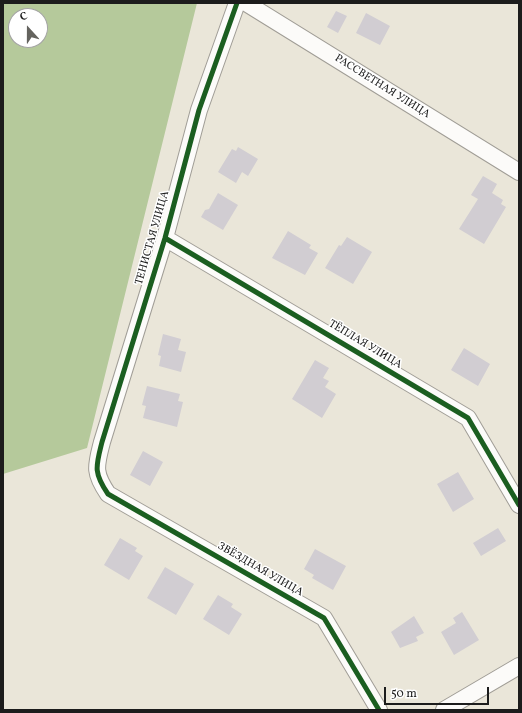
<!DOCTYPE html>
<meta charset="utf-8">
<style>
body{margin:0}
#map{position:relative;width:522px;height:713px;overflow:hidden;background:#eae6d9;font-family:Vollkorn,serif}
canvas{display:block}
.frame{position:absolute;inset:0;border:4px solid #1c1c1c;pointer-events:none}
.north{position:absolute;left:8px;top:8px;width:40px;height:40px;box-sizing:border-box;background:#fff;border:1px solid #a4a4a4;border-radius:50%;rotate:339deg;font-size:11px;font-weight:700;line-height:16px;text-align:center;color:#1c1c1c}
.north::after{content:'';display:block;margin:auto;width:14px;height:18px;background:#64635e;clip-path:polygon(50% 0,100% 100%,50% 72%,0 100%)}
.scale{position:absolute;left:384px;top:687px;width:105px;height:18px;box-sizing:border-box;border:2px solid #1c1c1c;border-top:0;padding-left:5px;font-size:12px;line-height:14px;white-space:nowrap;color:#1c1c1c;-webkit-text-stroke:3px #fff;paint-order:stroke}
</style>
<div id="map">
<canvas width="522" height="713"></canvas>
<div class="frame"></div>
<div class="north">С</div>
<div class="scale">50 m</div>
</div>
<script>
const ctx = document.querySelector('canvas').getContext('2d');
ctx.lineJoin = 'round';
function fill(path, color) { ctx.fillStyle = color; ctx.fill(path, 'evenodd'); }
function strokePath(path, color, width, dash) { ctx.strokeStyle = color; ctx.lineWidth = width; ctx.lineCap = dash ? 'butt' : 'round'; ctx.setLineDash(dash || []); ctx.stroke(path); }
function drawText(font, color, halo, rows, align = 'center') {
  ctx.font = font + ' Vollkorn,serif'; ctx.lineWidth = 3; ctx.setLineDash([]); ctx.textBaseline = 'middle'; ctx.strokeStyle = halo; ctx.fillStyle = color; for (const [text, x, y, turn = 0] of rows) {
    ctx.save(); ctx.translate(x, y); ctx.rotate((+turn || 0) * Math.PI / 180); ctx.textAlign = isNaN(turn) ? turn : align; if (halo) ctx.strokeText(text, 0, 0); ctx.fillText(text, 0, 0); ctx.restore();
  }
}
fill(new Path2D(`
 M3 3H197L87 448 3 474ZM16 16H40V40H16Z`), '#b5c99b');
fill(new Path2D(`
 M336 11 347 16 338 33 327 27Z
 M366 13 390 26 380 45 356 33Z
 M238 147 258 159 248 176 242 172 236 183 218 172 232 149 236 151Z
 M483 176 497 184 492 193 503 200 501 204 506 207 484 244 459 229 478 199 471 195Z
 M218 193 238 205 223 230 201 217 205 210 209 209Z
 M288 231 311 245 309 248 318 253 305 275 272 258Z
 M347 237 372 252 353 284 325 268 339 245 341 246Z
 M163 334 181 339 178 350 186 352 181 372 159 366 161 356 158 355Z
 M464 348 490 364 478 386 451 370Z
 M315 360 329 368 323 378 329 381 325 387 336 394 322 418 292 399Z
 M147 386 180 394 178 401 183 402 177 427 143 418 146 406 142 405Z
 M143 451 163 462 150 486 130 475Z
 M458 472 474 499 453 512 437 484Z
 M498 528 506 541 481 556 473 543Z
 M120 538 137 548 135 551 143 556 129 580 104 565Z
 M315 549 346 566 333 590 312 578 314 575 304 569Z
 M165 567 194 584 176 615 147 598Z
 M218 595 233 604 231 607 242 614 229 635 203 619Z
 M462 612 479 640 454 655 441 632 456 623 453 618Z
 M414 616 424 633 416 637 418 641 400 648 391 632Z`), '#d1cdd2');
const street = new Path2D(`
 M237 3 199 110 165 238 102 442C96 466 93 472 108 494L324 618 379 710
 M246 3 519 172
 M165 238 468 418 519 505
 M444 710 519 666`);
strokePath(street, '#a09d96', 18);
strokePath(street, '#fcfbf9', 16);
strokePath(new Path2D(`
 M237 3 199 110 165 238 102 442C96 466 93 472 108 494L324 618 379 710
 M165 238 468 418 519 505`), '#1b5e20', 5);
drawText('11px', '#1c1c1c', '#fff', [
 ["РАССВЕТНАЯ УЛИЦА",382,87,32],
 ["ТЕНИСТАЯ УЛИЦА",153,238,-74],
 ["ТЁПЛАЯ УЛИЦА",365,345,31],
 ["ЗВЁЗДНАЯ УЛИЦА",260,570,30]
]);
</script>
